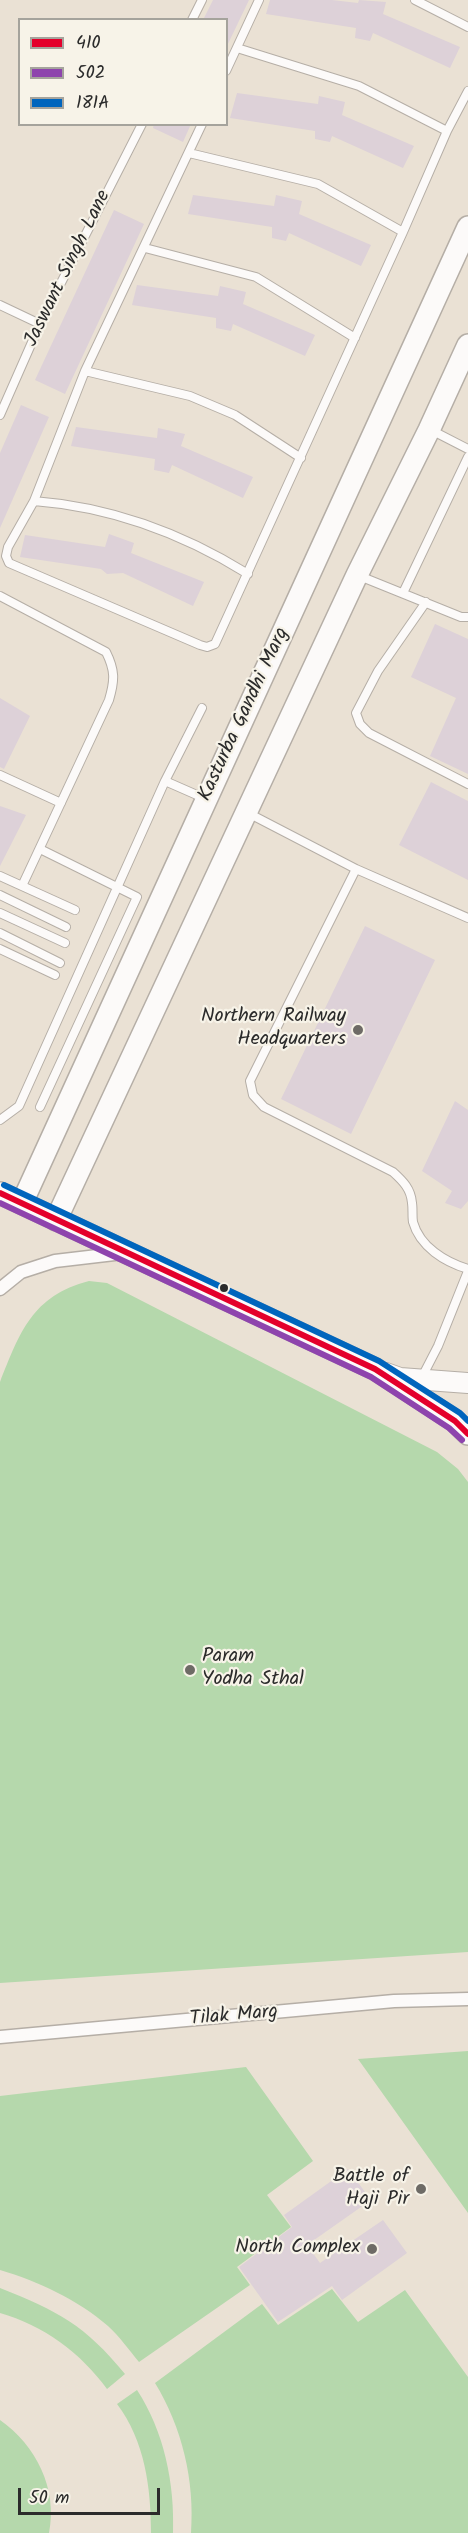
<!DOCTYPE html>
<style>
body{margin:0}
#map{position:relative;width:468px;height:2533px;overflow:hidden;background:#eae1d4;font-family:Kalam,sans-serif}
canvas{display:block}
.legend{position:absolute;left:18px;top:18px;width:210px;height:108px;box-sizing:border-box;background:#f7f3e8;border:2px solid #a5a39c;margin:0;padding:8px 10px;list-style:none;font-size:18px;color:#2b2b2b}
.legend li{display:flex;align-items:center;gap:12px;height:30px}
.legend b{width:30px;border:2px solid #a5a39c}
.scale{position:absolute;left:18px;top:2488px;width:142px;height:27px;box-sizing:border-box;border:3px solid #2b2b2b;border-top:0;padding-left:8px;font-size:18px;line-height:21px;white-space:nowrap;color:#2b2b2b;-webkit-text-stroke:4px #f7f3e8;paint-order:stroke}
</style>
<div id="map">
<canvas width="468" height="2533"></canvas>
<ul class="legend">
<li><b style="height:8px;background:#e4002b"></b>410</li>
<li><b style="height:8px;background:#8e44ad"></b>502</li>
<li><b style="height:8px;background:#0065bd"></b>181A</li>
</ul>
<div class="scale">50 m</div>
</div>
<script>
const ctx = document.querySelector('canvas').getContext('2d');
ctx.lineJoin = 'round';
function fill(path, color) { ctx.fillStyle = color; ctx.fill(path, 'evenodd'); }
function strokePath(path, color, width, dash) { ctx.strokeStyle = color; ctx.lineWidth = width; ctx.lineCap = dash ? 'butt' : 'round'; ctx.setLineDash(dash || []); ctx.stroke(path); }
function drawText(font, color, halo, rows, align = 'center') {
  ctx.font = font + ' Kalam,sans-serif'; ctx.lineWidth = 4.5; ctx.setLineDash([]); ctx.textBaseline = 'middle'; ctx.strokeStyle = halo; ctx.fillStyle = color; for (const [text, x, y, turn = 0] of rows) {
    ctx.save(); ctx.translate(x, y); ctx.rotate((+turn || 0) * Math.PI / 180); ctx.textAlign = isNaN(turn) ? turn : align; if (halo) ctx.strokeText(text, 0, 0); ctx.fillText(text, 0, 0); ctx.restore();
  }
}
fill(new Path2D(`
 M89 1281 107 1283 437 1452 458 1469 468 1482V1952L0 1983V1382C20 1332 32 1296 89 1281Z
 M468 2051V2213L358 2059Z
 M246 2067 313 2161 267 2195 291 2227 237 2267 250 2285 139 2362C129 2350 120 2337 108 2326 78 2300 38 2281 0 2270V2096Z
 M0 2288C58 2311 85 2325 125 2374L107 2389C81 2353 43 2325 0 2313Z
 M332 2289 358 2322 405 2290 468 2377V2533H191C195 2481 182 2427 155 2383L262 2304 278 2325Z
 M137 2390C164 2431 175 2484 173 2533H151C151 2488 145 2441 117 2404Z
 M0 2420C36 2445 58 2489 49 2533H0Z`), '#b5d8ac');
fill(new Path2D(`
 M213 0H249L226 48V20H203Z
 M270 0H332L358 3 359 0 386 2 383 14 460 47 450 68 373 33 370 41 355 38 356 28 266 14Z
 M237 93 318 104 319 96 345 102 342 115 414 146 403 168 332 136 330 142 315 139V131L230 118Z
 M154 124H191L183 142 153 128Z
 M193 195 274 206 276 195 302 201 299 214 371 245 361 266 289 233 286 241 272 238V227L188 214Z
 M114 210 144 224 65 394 35 380Z
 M137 285 218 296 220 286 246 292 243 304 315 335 305 356 233 324 231 331 216 328V318L132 305Z
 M21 405 49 417 0 528V453Z
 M76 427 157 438 158 428 185 434 181 446 253 477 243 498 172 465 169 473 154 470 155 459 71 446Z
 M109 534 134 543 131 553 204 582 193 606 123 573 107 574 101 569 20 557 25 535 105 547Z
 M435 624 468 639V774L430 756 456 698 411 677Z
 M0 698 30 716 4 769 0 767Z
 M431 782 468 801V880L399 845Z
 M0 806 26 815 0 866Z
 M365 926 435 960 351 1134 281 1099Z
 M455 1101 468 1110V1201L461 1209 445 1203 452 1191 422 1171Z
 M348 2169 371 2200 307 2245 320 2263 383 2220 407 2253 342 2300 332 2286 278 2322 239 2267 292 2227 284 2215Z`), '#ddd1d8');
const service = new Path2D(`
 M415 0 468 27
 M192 20 202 0
 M237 48 359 86 447 131
 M226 71 259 0
 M202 124 85 371 34 501C112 507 182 533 248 574
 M189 153 318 184 403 232
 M145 248 256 277 355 338
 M0 305 40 324
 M85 371 190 396 235 415 301 458
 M0 415 40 324 142 124
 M431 430 468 449
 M34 501 8 547 6 556 9 563 200 645 207 647 215 644 403 232 447 131 468 91
 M357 575 461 617H468
 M403 593 468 457
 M0 596 106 652C115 670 115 680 109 700L22 886
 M426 602 378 671 356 713 360 724 369 733 468 784
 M0 775 61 803
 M165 781 206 799
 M248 813 356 869
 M40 849 137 897 40 1107
 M0 876 75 910
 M0 895 66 927
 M0 913 65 943
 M468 918 356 869 250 1081 253 1095 264 1107 393 1172C403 1181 411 1189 412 1203 413 1209 412 1216 413 1222 420 1247 445 1262 468 1269
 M0 933 60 963
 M0 949 55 975
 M0 1120 19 1106 165 781 202 708
 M422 1377 438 1346 468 1271`);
const pedestrian = new Path2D(`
 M0 1289 21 1272 55 1261 123 1253
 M0 2037 394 2001 468 1999`);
const tertiary = new Path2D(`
 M386 1373 400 1378 468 1383`);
const secondary = new Path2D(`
 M0 1193 375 1369 455 1421 468 1434
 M22 1203 468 227
 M56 1220 357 575 429 430 468 345`);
strokePath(service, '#b5aea6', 10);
strokePath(pedestrian, '#b5aea6', 15);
strokePath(tertiary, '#b5aea6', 22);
strokePath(secondary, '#b5aea6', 24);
strokePath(service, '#fcfaf9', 8);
strokePath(pedestrian, '#fcfaf9', 12);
strokePath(tertiary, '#fcfaf9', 20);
strokePath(secondary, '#fcfaf9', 21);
strokePath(new Path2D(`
 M0 1193 375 1369 455 1421 468 1434`), '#e4002b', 6);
strokePath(new Path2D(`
 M0 1203 371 1377 449 1428 462 1440`), '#8e44ad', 6);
strokePath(new Path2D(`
 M4 1185 379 1361 460 1413 468 1421`), '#0065bd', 6);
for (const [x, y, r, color] of [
 [358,1030,6,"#6e6b66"],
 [224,1288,5,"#2b2b2b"],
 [190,1670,6,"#6e6b66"],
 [421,2189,6,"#6e6b66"],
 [372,2249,6,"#6e6b66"]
]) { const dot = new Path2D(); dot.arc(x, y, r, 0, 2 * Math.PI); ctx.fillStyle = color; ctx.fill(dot); strokePath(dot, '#f7f3e8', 2); }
drawText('20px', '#2b2b2b', '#f7f3e8', [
 ["Jaswant Singh Lane",69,269,-64],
 ["Kasturba Gandhi Marg",245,715,-65],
 ["Tilak Marg",234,2017,-5]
]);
drawText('20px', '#2b2b2b', '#f7f3e8', [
 ["Northern Railway",346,1018],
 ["Headquarters",346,1041],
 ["Param",202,1658,"left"],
 ["Yodha Sthal",202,1681,"left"],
 ["Battle of",409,2178],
 ["Haji Pir",409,2201],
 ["North Complex",360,2249]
], 'right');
</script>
